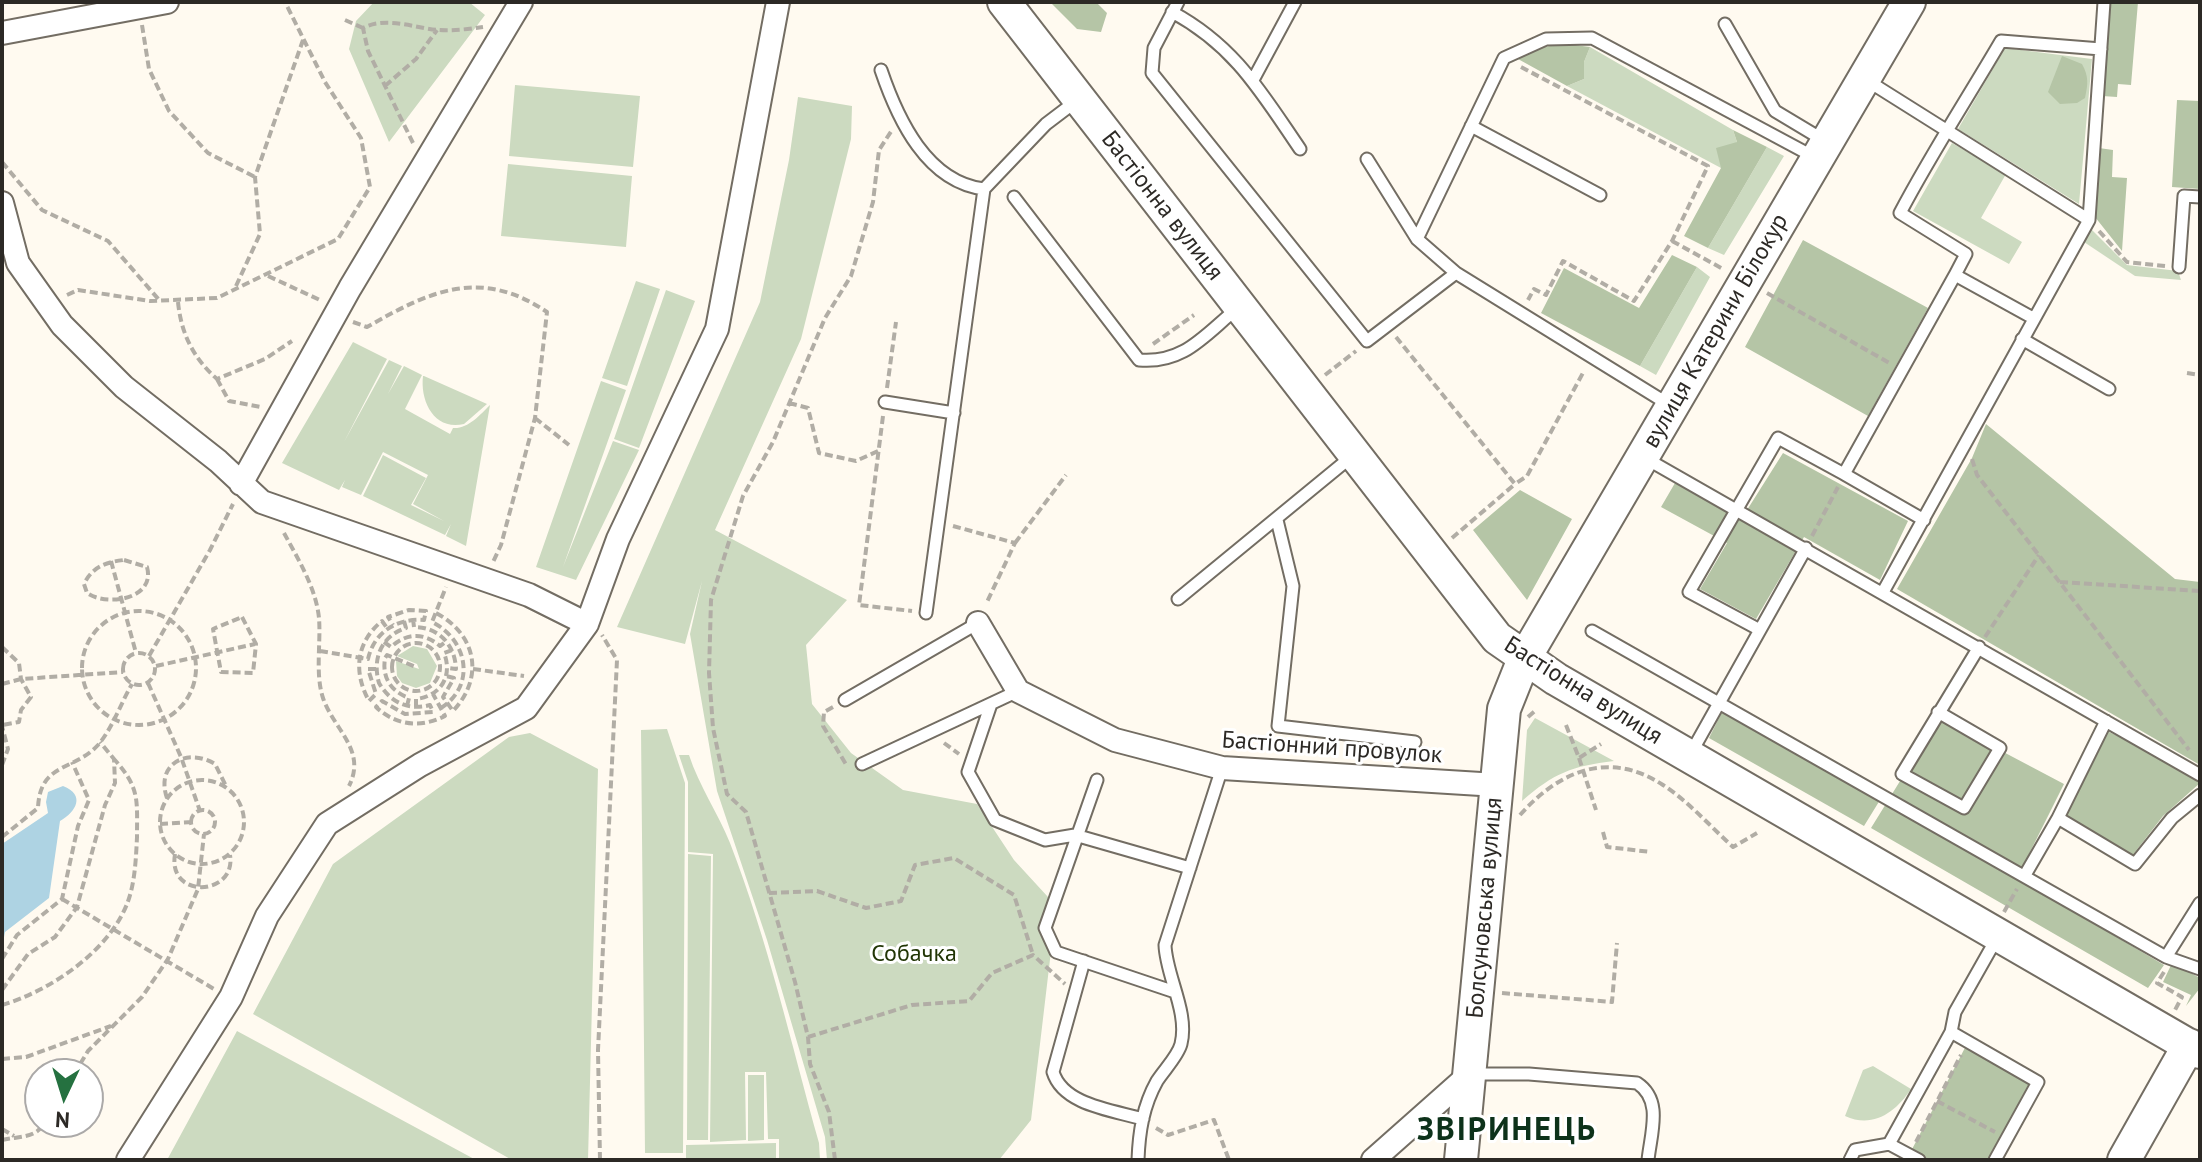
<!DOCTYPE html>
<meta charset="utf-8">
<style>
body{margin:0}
#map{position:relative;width:2202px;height:1162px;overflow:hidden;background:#fffaf0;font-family:"PT Sans",sans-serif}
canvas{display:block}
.frame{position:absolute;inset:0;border:4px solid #2c2925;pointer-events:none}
.north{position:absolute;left:24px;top:1058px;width:80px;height:80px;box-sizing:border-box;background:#fff;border:2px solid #aba9a8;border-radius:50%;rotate:184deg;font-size:22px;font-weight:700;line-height:32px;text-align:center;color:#2c2925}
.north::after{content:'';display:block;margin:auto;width:28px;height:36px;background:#257140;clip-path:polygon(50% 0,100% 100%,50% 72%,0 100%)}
</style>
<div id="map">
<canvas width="2202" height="1162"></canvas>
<div class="frame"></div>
<div class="north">N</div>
</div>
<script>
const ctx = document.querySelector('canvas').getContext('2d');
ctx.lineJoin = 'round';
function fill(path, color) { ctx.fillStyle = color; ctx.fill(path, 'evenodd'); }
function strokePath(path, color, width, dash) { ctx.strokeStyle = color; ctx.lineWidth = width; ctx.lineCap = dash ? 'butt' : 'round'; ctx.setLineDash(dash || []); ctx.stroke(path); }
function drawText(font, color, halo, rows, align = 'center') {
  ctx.font = font + ' "PT Sans",sans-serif'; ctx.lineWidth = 6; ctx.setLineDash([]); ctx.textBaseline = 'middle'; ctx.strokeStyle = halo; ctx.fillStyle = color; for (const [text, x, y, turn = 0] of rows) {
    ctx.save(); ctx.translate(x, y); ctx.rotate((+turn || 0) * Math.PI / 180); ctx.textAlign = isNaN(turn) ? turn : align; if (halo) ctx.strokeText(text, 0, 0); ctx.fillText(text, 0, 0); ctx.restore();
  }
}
fill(new Path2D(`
 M374 2H469L485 15 389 142 349 49 356 21Z
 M1590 47 1733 130 1737 142 1721 168 1567 86 1584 79V62Z
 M2005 48 2092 59 2079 204 1958 129Z
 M515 85 640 96 633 167 509 156Z
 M798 97 852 106 851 139 801 339 715 530 847 600 806 645 812 704 851 753 903 790 977 804 1014 860 1048 897 1051 951 1031 1120 999 1160H827L825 1137 767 940 717 791 690 634 702 581 685 644 617 627 760 302 789 160Z
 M1952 143 2006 174 1981 218 2022 242 2009 264 1913 211Z
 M1767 147 1784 156 1724 255 1708 248Z
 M508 164 632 176 626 247 501 236Z
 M2090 228 2127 265 2178 271 2181 280 2135 276 2084 242Z
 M1697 267 1710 277 1656 375 1640 366Z
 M636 281 660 289 627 386 602 378Z
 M666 290 695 301 639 448 614 439Z
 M353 342 387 359 344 442 389 360 402 366 388 394 404 366 422 375 405 409 450 434 453 428C468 429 480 415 490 405L466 546 446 536 451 524 445 535 363 496 383 455 426 478 411 505 444 521 413 504 428 475 383 452 361 495 342 487 345 480 339 490 282 463Z
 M423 376H424L487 404 464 424C434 431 420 401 423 376Z
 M601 381 626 390 563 567 613 441 639 450 576 580 536 567Z
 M413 646 427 649 437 666 430 683 416 688 402 683 397 676 396 661 419 669 417 664 397 656Z
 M1535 718 1614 761C1572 766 1554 773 1522 801L1527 730Z
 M667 729 685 783 683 1153H645L641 730Z
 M530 733 598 769 588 1160H512L253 1014 333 864 509 737Z
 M679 755H689C699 786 718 813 730 843 768 941 791 1043 819 1143L820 1160H779V1139H768L766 1072H745L746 1140 710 1142 713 854 688 852V782Z
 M688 854 711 856 708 1140H687Z
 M237 1031 476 1160H167Z
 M1873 1066 1911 1089C1896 1112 1873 1129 1845 1116L1863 1070Z
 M748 1075H764V1140L748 1141Z
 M776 1143V1160H686V1145Z`), '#ccdac0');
fill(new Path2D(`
 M1050 2H1096L1107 13 1101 32 1077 29Z
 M2108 2H2138L2131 85 2118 84 2117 97 2102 96Z
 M1567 44 1590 47 1584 62V79L1567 86 1518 59 1542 47Z
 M2062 56 2082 64C2089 77 2088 84 2085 98L2077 103 2060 104 2048 92Z
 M2177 100 2200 101V189L2172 187Z
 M1733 130 1767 147 1708 248 1684 236 1721 168 1716 148 1737 142Z
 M2099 148 2113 150 2112 177 2127 178 2122 251 2095 217Z
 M1803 240 1928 308 1868 416 1745 347Z
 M1672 255 1697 267 1640 366 1541 313 1564 268 1639 308Z
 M1986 424 2175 579 2200 582V765L1897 589 1972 458Z
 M1783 453 1908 521 1880 580 1804 537 1756 619 1700 589 1727 543 1661 507 1675 483 1742 518Z
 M1520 490 1572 519 1527 600 1473 530Z
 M1722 712 1880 800 1864 826 1709 738Z
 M1939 718 2064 784 2017 878 2164 965 2148 988 1871 828Z
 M2107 731 2153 753 2200 783 2163 816 2132 856 2066 815Z
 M2172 963 2200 978V988L2186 1006 2191 995 2163 982Z
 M1968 1042 2038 1082 1995 1160H1919L1909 1155Z`), '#b5c5a6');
fill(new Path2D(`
 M63 786C86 795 76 812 60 821L49 898 5 932 2 948V844L48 813 46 802 48 792Z`), '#aed3e3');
const lane = new Path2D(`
 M1178 2 1154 48 1152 73 1367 341 1456 273
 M1172 12C1235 46 1261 92 1300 149
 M1725 24 1775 111 1825 141
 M881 70C898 120 927 182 984 189
 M1253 80 1295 2
 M1868 81 2089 220
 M1471 126 1600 195
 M1367 159 1417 239 1456 273 1668 404
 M1014 197 1139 360C1185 364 1205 334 1239 307
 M1417 239 1504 58 1546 39 1592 38 1816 158
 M2179 267 2184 196 2200 197
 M1955 275 1966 254 1900 213C1931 154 1967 99 2001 41L2101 49
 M2022 339 2109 389
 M885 402 954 413
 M1645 458 2200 775
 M1277 520 1293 586 1278 726 1415 742
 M1924 520 1844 474 1955 275 2033 318
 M1883 592 2089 220 2104 2
 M1178 599 1351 457
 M926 613 984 189 1046 124 1075 102
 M1760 630 1689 592 1778 438 1844 474
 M1592 631 2166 957 2200 903
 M845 700 978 623
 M991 704 968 772 995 820 1045 840 1075 835 1190 868
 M1938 712 2000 748 1964 808 1902 774 1979 647
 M1691 753 1806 548
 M862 764 1018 691
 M1097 780 1045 928 1056 952 1175 992
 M2058 818 2106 721
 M2025 875 2058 818 2135 864 2172 818 2200 795
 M2166 957 2200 969
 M1084 961 1053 1072C1063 1105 1112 1110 1143 1119
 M1951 1032 2038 1082 1995 1160
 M1471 1074H1529L1637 1083C1663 1100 1651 1132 1648 1160
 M1138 1160C1139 1132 1143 1106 1157 1081 1164 1070 1178 1056 1181 1044 1189 1012 1166 976 1165 945L1222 768
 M1850 1160 1855 1150 1889 1144
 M1919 1160 1889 1144 1951 1032 1955 1012 1998 936`);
const street = new Path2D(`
 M2 33 167 2
 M2 203 18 263 62 325 124 387 218 461 262 502 529 595 587 624 618 539 717 329 778 2
 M241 484 350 288 521 2
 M978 623 1018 691 1115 740 1222 768 1497 785
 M128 1160 231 997 267 916 327 824 420 765 526 708 587 624
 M1373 1160 1470 1074`);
const secondary = new Path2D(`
 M1004 2 1497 638 1556 679 2200 1052
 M1461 1160 1504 709 1524 659 1909 2
 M2124 1160 2189 1045`);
strokePath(lane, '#736d63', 15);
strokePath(street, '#736d63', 26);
strokePath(secondary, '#736d63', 36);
strokePath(new Path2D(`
 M345 20 363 28
 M142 25 149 69 169 111 208 153 255 177
 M1521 67 1708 166 1672 241 1634 301 1563 261 1546 295 1534 289 1528 300
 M385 86 416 59 437 30
 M413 143 368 51 363 28C386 16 415 28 438 30 453 31 469 29 483 27
 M2 162 42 210 108 241 160 301
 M2099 231 2127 262 2165 266
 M1672 241 1723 269
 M268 276 322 301
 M236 286 260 234 255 177 303 40
 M1767 293 1891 364
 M67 295 78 290 150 301 217 298 338 239 370 187 361 138 325 82 285 2
 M178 302C181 333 193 358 217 379L265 359 292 341
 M353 322 367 327C430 291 480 267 547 312L535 418 501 545 493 562
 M1396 337 1515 484 1527 476 1584 371
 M1153 344 1194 315
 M2187 373 2200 375
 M1325 375 1356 351
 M217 379 229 401 261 407
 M887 388 896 322
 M789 403 808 408 819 453 856 461 878 451
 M883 416 859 605 912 611
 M535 418 569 445
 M1972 459 1977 475 2189 750
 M953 526 1015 543 986 604
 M284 533C298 559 316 588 319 618 321 643 315 674 323 698 334 730 367 750 349 786
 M1812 536 1838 487
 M1452 538 1515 484
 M1015 543 1066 475
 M124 560 147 567C156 599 107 607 87 593L84 584C92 567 106 562 124 560Z
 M111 561 136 653
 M2060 582 2200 591
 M82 668a57 57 0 1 1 114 0a57 57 0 1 1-114 0Z
 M436 613C476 634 485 677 453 711L443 697 454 678 446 676
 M242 617 256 644 253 673 221 672 213 629Z
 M413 619 414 627C438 627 455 644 456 669L448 668
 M404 621 406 628C381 636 372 659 379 683 390 702 408 711 430 705L433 712 405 714 382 701 376 707C396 726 421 728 445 716L433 694
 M1985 637 2039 555
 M384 642 391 647C406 633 424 632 440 646L447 641
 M392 667a24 24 0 1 1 48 0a24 24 0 1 1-48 0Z
 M2 647 19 663 21 679 31 697 21 710 19 722 2 725
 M320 651 368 659C374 632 397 618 424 620L426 611 409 610 388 617 393 625
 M123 669a16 16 0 1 1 32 0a16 16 0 1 1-32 0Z
 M149 656 210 550 233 504
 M156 666 255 644
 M376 669H368L376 694 369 701C353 672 356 642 382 621L387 628
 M473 669 524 676
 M148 683 181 757 200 811
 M2 684 21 679 123 672
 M407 706 409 698C390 691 382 677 385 658L387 655 416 667
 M416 707V699C441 696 453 676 444 653L452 650
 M833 707 824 712 823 726 847 766
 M441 708C477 685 467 639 432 622L446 587
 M1528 717 1536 710
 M1566 725 1579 758 1601 744
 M944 743 959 754
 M1579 758 1596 810
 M2 765 8 749 2 726
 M160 822a42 42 0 1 1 84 0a42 42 0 1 1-84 0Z
 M167 798C155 764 187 747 215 764L226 786
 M191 822a12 12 0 1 1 24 0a12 12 0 1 1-24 0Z
 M1520 815C1558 772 1608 749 1663 785 1688 801 1711 827 1733 847L1757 833
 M160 824 192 822
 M1603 832 1607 847 1651 852
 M2 837 38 808C40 762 73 772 98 745 112 729 121 703 132 684
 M175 854C167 900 237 896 230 855
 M769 893 817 891 866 908 901 901 915 865 954 858 1014 895 1033 955
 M62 899 214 989
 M2004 912 2017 889
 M2 959 17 935 62 899 78 826 89 800 72 762
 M2164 972 2157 983 2182 997 2175 1010
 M2 990 28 954 55 937 77 907 105 805 115 783 114 759 100 742
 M1502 993 1612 1002 1617 943
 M2 1005C50 991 108 952 127 904 135 884 136 858 137 837 137 799 140 788 114 759
 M808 1037 912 1005 969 1001 992 973 1033 955 1065 984
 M2 1059 26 1057 111 1026
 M74 1074 88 1051 142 997 168 959 198 889 204 834
 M1937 1101 1995 1132
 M1156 1128 1168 1135 1214 1120 1229 1160
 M2 1129 14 1136
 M2 1140C19 1136 36 1139 45 1122
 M1916 1142 1961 1055
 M600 1160 598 1050 617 660 602 635
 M835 1160 829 1112 810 1064 808 1037 795 982 746 812 727 794 713 728 709 673 711 600 743 496 773 442 825 318 851 276 873 202 879 150 892 130`), '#b1ada5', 4, [8, 4]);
strokePath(lane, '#fff', 11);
strokePath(street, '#fff', 22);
strokePath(secondary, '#fff', 32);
drawText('24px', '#2c2925', '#fff', [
 ["Бастіонна вулиця",1162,206,52],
 ["вулиця Катерини Білокур",1716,331,-60],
 ["Бастіонна вулиця",1583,691,32],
 ["Бастіонний провулок",1332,748,4],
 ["Болсуновська вулиця",1485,908,-85]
]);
drawText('24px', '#213505', '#fff', [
 ["Собачка",914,954]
]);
ctx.letterSpacing = '2px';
drawText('bold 32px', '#0d321a', '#fff', [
 ["ЗВІРИНЕЦЬ",1507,1131]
]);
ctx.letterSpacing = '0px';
</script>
